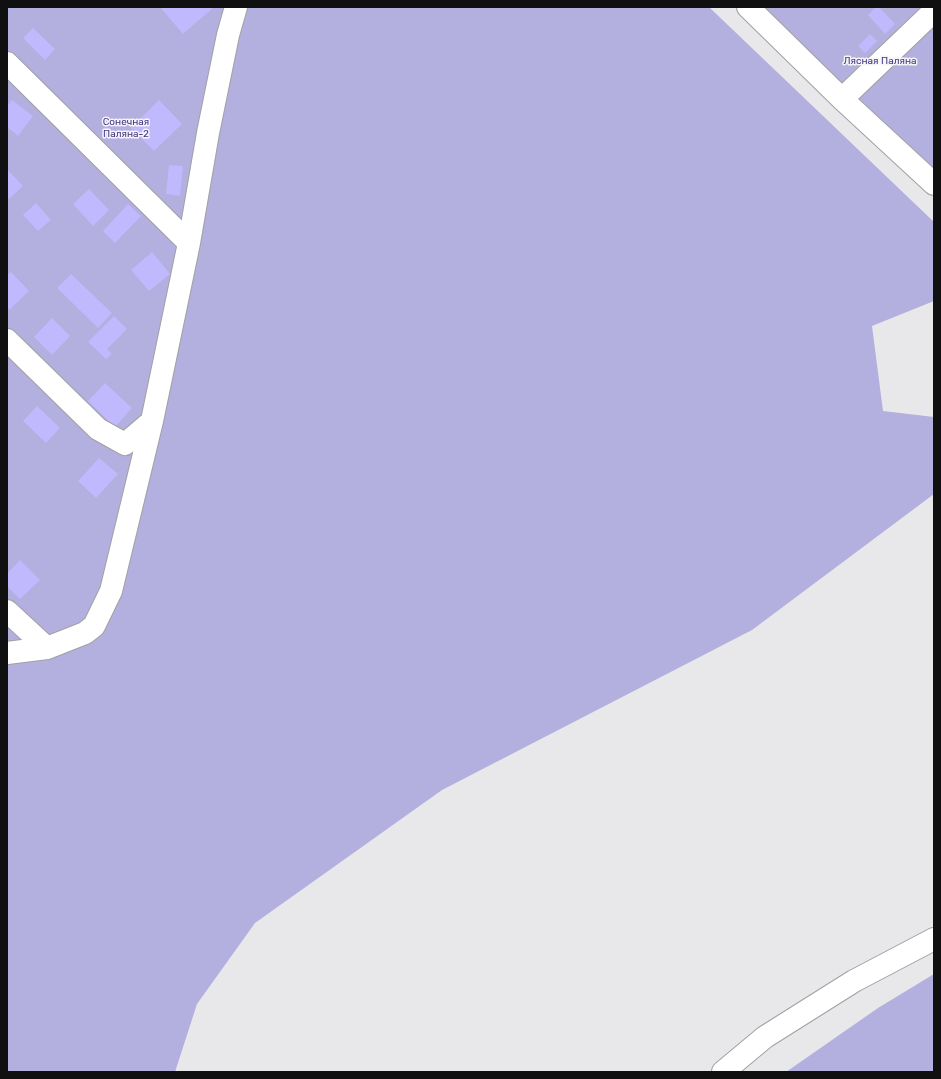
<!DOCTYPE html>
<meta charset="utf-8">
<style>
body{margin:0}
#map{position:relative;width:941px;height:1079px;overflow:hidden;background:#e8e8eb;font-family:Rubik,sans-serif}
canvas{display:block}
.frame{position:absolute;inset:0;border:8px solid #101011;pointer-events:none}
</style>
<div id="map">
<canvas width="941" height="1079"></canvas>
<div class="frame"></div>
</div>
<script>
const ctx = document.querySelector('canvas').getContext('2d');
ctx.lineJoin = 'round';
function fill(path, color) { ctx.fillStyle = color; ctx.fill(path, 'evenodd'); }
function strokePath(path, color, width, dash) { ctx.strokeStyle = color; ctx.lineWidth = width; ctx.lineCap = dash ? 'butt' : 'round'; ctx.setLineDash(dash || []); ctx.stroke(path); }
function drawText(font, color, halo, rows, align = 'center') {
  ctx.font = font + ' Rubik,sans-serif'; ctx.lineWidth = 3; ctx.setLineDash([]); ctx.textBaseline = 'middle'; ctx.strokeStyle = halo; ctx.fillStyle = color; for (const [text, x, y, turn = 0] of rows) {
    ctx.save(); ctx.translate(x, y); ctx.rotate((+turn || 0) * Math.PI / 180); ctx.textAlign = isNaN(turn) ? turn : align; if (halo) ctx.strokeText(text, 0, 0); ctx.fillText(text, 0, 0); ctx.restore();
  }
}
fill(new Path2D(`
 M7 7H709L934 222V301L872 326 883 411 934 417V494L752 630 442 790 255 923 197 1004 175 1072H7Z
 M751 7H934V181Z
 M934 974V1072H786L878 1008Z`), '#b3afde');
fill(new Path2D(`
 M160 7H214L183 34Z
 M876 7H879L895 24 885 34 868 15Z
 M33 28 55 49 45 60 23 38Z
 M870 34 877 41 865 53 858 46Z
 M12 100 33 116 18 136 7 127V106Z
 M159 100 182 124 154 151 131 128Z
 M169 165 183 166 180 196 166 194Z
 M7 169 23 186 9 199 7 197Z
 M89 189 109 210 93 226 73 204Z
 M36 203 51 220 38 231 23 215Z
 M128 204 141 216 115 243 103 231Z
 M152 252 170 274 149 291 131 270Z
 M11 272 29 291 9 310 7 307V275Z
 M71 274 112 313 98 328 57 288Z
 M114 316 127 329 107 349 112 354 106 359 88 342Z
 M52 318 70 336 52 355 34 337Z
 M105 383 132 408 115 427 88 401Z
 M37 406 60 428 46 443 23 421Z
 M99 458 118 474 96 498 78 481Z
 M20 560 40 580 20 599 7 586V574Z`), '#c1b9fe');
const minor = new Path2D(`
 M748 7 842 99 934 184
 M7 63 189 243
 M842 99 934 11
 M7 340 98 429 125 444 152 421
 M7 611 47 648
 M7 653 47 648 85 633 94 626 111 591 152 421 189 243 208 133 228 35 236 7`);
const tertiary = new Path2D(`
 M723 1072 765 1037 854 981 934 939`);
strokePath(minor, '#a1a1a4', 24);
strokePath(tertiary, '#a1a1a4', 24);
strokePath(minor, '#fff', 22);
strokePath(tertiary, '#fff', 22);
drawText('10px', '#473684', '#f5f5f8', [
 ["Лясная Паляна",880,61],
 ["Сонечная",126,122],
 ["Паляна-2",126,134]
]);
</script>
